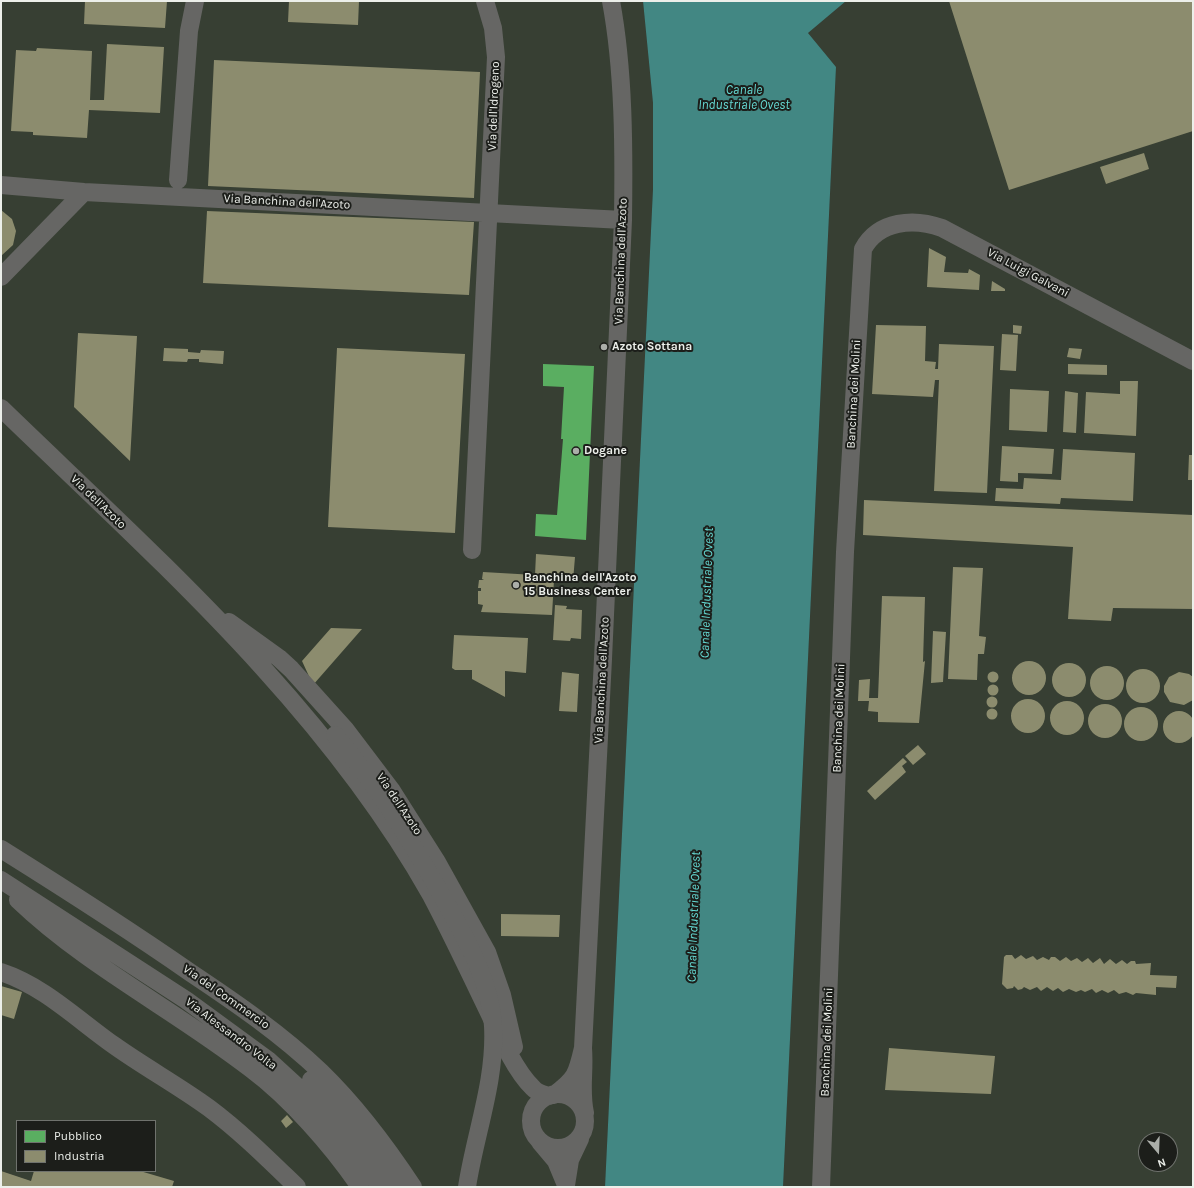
<!DOCTYPE html>
<style>
body{margin:0}
#map{position:relative;width:1194px;height:1188px;overflow:hidden;background:#333631;font-family:Karla,sans-serif}
canvas{display:block}
.frame{position:absolute;inset:0;border:2px solid #ecefea;pointer-events:none}
.legend{position:absolute;left:16px;top:1120px;width:140px;height:52px;box-sizing:border-box;background:#1c1e1a;border:1px solid #6f726d;margin:0;padding:5px 7px;list-style:none;font-size:12px;color:#ecefea}
.legend li{display:flex;align-items:center;gap:8px;height:20px}
.legend b{width:20px;border:1px solid #6f726d}
.north{position:absolute;left:1138px;top:1132px;width:40px;height:40px;box-sizing:border-box;background:#1c1e1a;border:1px solid #6f726d;border-radius:50%;rotate:161deg;font-size:11px;font-weight:700;line-height:16px;text-align:center;color:#ecefea}
.north::after{content:'';display:block;margin:auto;width:14px;height:18px;background:#abaea9;clip-path:polygon(50% 0,100% 100%,50% 72%,0 100%)}
</style>
<div id="map">
<canvas width="1194" height="1188"></canvas>
<div class="frame"></div>
<ul class="legend">
<li><b style="height:11px;background:#5aae61"></b>Pubblico</li>
<li><b style="height:11px;background:#8c8c6e"></b>Industria</li>
</ul>
<div class="north">N</div>
</div>
<script>
const ctx = document.querySelector('canvas').getContext('2d');
ctx.lineJoin = 'round';
function fill(path, color) { ctx.fillStyle = color; ctx.fill(path, 'evenodd'); }
function strokePath(path, color, width, dash) { ctx.strokeStyle = color; ctx.lineWidth = width; ctx.lineCap = dash ? 'butt' : 'round'; ctx.setLineDash(dash || []); ctx.stroke(path); }
function drawText(font, color, halo, rows, align = 'center') {
  ctx.font = font + ' Karla,sans-serif'; ctx.lineWidth = 4; ctx.setLineDash([]); ctx.textBaseline = 'middle'; ctx.strokeStyle = halo; ctx.fillStyle = color; for (const [text, x, y, turn = 0] of rows) {
    ctx.save(); ctx.translate(x, y); ctx.rotate((+turn || 0) * Math.PI / 180); ctx.textAlign = isNaN(turn) ? turn : align; if (halo) ctx.strokeText(text, 0, 0); ctx.fillText(text, 0, 0); ctx.restore();
  }
}
fill(new Path2D(`
 M1 1H643L653 103V189L605 1187H1ZM17 1121H155V1171H17Z
 M846 1H1193V1187H783L836 68 808 33ZM1146 1140H1170V1164H1146Z`), '#373f33');
fill(new Path2D(`
 M643 1H846L808 33 836 67 783 1187H605L653 189V103Z`), '#428783');
fill(new Path2D(`
 M543 364 594 366 586 540 535 536 536 514 557 515 563 439H561L564 387 543 386Z`), '#5aae61');
fill(new Path2D(`
 M85 1H167L165 28 84 24Z
 M289 1H359L358 25 288 22Z
 M949 1H1193V131L1009 190Z
 M107 44 164 47 160 113 89 110 87 138 33 135V132L11 131 16 50 36 51 37 48 92 51 90 100H104Z
 M214 60 480 72 474 198 208 186Z
 M1144 153 1149 169 1106 184 1100 167Z
 M1 210 12 219 16 231 13 245 1 256Z
 M207 211 474 222 469 295 203 283Z
 M929 248 946 257 944 272 968 273 969 269 980 275 979 290 927 287Z
 M992 281 1005 289V291H991Z
 M876 325 926 326 925 361 936 362 935 369H938L939 344 994 346 987 493 934 491 939 380H935L933 397 872 394Z
 M1013 325 1022 326 1021 334 1013 333Z
 M78 333 137 336 130 461 74 407Z
 M1002 334 1018 335 1016 371 1000 370Z
 M164 348 188 349V352L200 353 201 350 224 351 223 364 199 362V359H188L187 362 163 361Z
 M337 348 465 354 455 533 328 527Z
 M1069 348 1082 349 1080 359 1067 357Z
 M1068 364 1107 365V375L1068 374Z
 M1120 381H1138L1136 436 1084 433 1086 392 1120 394Z
 M1010 389 1049 391 1047 432 1009 430Z
 M1065 391 1078 393 1076 433 1063 432Z
 M1002 446 1054 449 1052 474 1018 473V482L1000 481Z
 M1063 449 1135 453 1133 501 1061 498 1060 504 995 501 996 488 1023 489 1024 478 1061 480Z
 M1189 455H1193V480H1188Z
 M864 500 1193 515V609L1113 608 1111 621 1068 619 1073 547 863 535Z
 M536 554 575 557 573 581 554 580 552 615 481 612 483 605 478 604V591H481V588H478L479 580H484L482 579 483 572 535 575Z
 M953 567 983 568 979 636 986 637 984 654H978L977 680 948 679Z
 M882 596 925 597 923 662 925 661 919 723 878 722V712L868 711 869 701H858L859 680 870 679 869 698H878Z
 M555 605 567 606 566 609 582 610 581 639 571 638 570 641 553 640Z
 M331 628 362 629 313 685 302 661Z
 M933 631 946 632 943 682 931 683Z
 M454 635 528 638 526 673 505 671V697L472 679V670H455L452 668Z
 M1012 678a17 17 0 1 1 34 0a17 17 0 1 1-34 0Z
 M1052 680a17 17 0 1 1 34 0a17 17 0 1 1-34 0Z
 M1090 683a17 17 0 1 1 34 0a17 17 0 1 1-34 0Z
 M1126 686a17 17 0 1 1 34 0a17 17 0 1 1-34 0Z
 M987.5 677a5.5 5.5 0 1 1 11 0a5.5 5.5 0 1 1-11 0Z
 M562 672 579 674 577 712 559 711Z
 M1179 672 1189 674 1193 677V700L1184 705 1170 702 1164 692V686L1169 677Z
 M987.5 690a5.5 5.5 0 1 1 11 0a5.5 5.5 0 1 1-11 0Z
 M986.5 702a5.5 5.5 0 1 1 11 0a5.5 5.5 0 1 1-11 0Z
 M1011 716a17 17 0 1 1 34 0a17 17 0 1 1-34 0Z
 M1050 718a17 17 0 1 1 34 0a17 17 0 1 1-34 0Z
 M1088 721a17 17 0 1 1 34 0a17 17 0 1 1-34 0Z
 M1124 724a17 17 0 1 1 34 0a17 17 0 1 1-34 0Z
 M986.5 714a5.5 5.5 0 1 1 11 0a5.5 5.5 0 1 1-11 0Z
 M1163 727a16 16 0 1 1 32 0a16 16 0 1 1-32 0Z
 M918 745 926 754 913 765 905 756Z
 M903 758 907 762 902 766 906 772 875 800 867 791Z
 M501 914 560 915 559 937 501 936Z
 M1006 955H1012L1015 959 1021 955 1026 959 1033 956 1037 960 1043 957 1049 960 1051 957H1055L1060 961 1066 957 1071 961 1077 958 1082 962 1088 958 1093 963 1100 958 1104 964 1110 959 1116 964 1122 960 1127 964 1131 961H1135L1136 964 1151 963 1150 975 1177 976 1176 988 1156 987V995L1136 993 1133 995 1126 992 1119 994 1114 990 1108 993 1102 990 1096 993 1092 989 1085 992 1081 990 1076 992 1069 989 1063 992 1058 988 1053 991 1047 987 1041 991 1037 987 1030 990 1024 987 1022 989 1018 990 1014 986 1013 988 1007 989 1002 984 1004 957Z
 M1 986 22 992 14 1019 1 1015Z
 M889 1048 995 1056 991 1094 885 1090Z
 M287 1115 293 1122 286 1128 281 1121Z
 M1 1171 31 1181 34 1171H140L174 1181 172 1187H1Z`), '#8c8c6e');
strokePath(new Path2D(`
 M178 180 189 31 195 1
 M1 185 84 192 623 220
 M1 277 84 192
 M1 408C156 558 324 705 431 895 452 935 471 975 490 1015 500 1037 516 1072 533 1088 537 1093 543 1094 549 1096
 M472 550 496 57 493 28 485 1
 M229 622 279 658 291 669 345 729 392 791 437 862 487 952 502 995 514 1047
 M1 849C65 889 129 930 191 973 236 1003 281 1034 321 1072 356 1106 386 1146 413 1187
 M1 880 186 1000 268 1060 316 1104 339 1130 381 1187
 M18 900C87 966 175 1010 251 1069 290 1098 333 1147 360 1187
 M1 972C44 986 79 1021 115 1046 146 1068 179 1086 209 1108 241 1132 269 1160 297 1187
 M583 1048 603 659 623 220C624 149 624 71 611 1
 M311 1080 363 1137 398 1187
 M531 1121a27 27 0 1 1 54 0a27 27 0 1 1-54 0Z
 M554 1095C576 1079 577 1074 583 1048 585 1072 580 1090 585 1113
 M540 1142 556 1161 566 1185 570 1160 580 1139
 M821 1187 845 552 863 249C879 220 914 218 942 228L1193 361`), '#666664', 18);
strokePath(new Path2D(`
 M335 735C374 781 405 832 436 885 460 928 490 976 493 1026 496 1081 475 1134 467 1187`), '#666664', 18);
for (const [x, y, r, color] of [
 [604,347,4,"#abaea9"],
 [576,451,4,"#abaea9"],
 [516,585,4,"#abaea9"]
]) { const dot = new Path2D(); dot.arc(x, y, r, 0, 2 * Math.PI); ctx.fillStyle = color; ctx.fill(dot); strokePath(dot, '#1c1e1a', 1.5); }
drawText('12px', '#ecefea', '#1c1e1a', [
 ["Via dell'Idrogeno",494,106,-88],
 ["Via Banchina dell'Azoto",287,202,3],
 ["Via Banchina dell'Azoto",621,261,-88],
 ["Via Luigi Galvani",1028,273,28],
 ["Banchina dei Molini",854,394,-87],
 ["Via dell'Azoto",98,502,44],
 ["Via Banchina dell'Azoto",602,680,-87],
 ["Banchina dei Molini",839,718,-88],
 ["Via dell'Azoto",399,804,56],
 ["Via del Commercio",226,997,35],
 ["Via Alessandro Volta",231,1034,37],
 ["Banchina dei Molini",827,1042,-88]
]);
drawText('bold 12px', '#ecefea', '#1c1e1a', [
 ["Azoto Sottana",612,347],
 ["Dogane",584,451],
 ["Banchina dell'Azoto",524,578],
 ["15 Business Center",524,592]
], 'left');
drawText('italic 13px', '#65d9d3', '#1c1e1a', [
 ["Canale",744,90],
 ["Industriale Ovest",744,105],
 ["Canale Industriale Ovest",707,593,-88],
 ["Canale Industriale Ovest",694,917,-88]
]);
</script>
